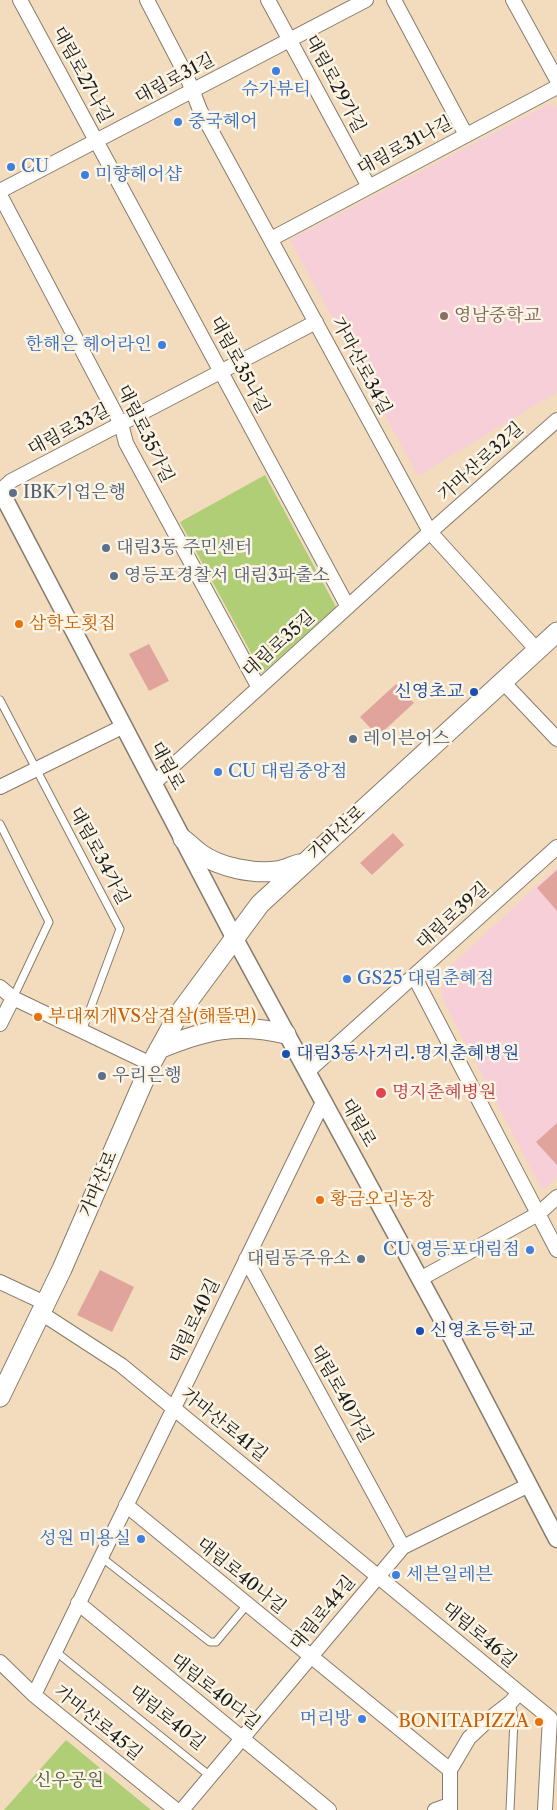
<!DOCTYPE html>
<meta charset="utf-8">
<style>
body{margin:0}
canvas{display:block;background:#f2dcbd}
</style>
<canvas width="557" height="1810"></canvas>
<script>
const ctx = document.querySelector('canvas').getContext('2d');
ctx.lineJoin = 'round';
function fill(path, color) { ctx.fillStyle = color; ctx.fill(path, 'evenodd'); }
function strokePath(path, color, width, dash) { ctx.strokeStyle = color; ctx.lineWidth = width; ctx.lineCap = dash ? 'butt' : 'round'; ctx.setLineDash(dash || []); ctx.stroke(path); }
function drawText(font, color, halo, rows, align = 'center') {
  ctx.font = font + ' "Libre Caslon Text","Noto Serif KR",serif'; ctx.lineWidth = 5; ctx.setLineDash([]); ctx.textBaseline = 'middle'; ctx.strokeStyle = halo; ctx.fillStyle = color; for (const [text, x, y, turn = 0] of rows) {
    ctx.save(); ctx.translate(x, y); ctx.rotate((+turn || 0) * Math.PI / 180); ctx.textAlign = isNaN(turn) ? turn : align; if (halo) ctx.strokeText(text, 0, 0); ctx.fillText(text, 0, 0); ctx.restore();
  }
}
fill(new Path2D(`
 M549 104 557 108V392L418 476 290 240Z
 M557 867V1177L542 1190 442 998 444 972Z`), '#f6cfd9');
fill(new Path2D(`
 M265 475 336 607 262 673 180 522Z
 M66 1740 151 1810H4Z`), '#afce76');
fill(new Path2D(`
 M149 644 169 681 149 691 129 654Z
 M396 684 414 703 378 736 360 717Z
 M393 833 404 845 372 875 360 863Z
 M557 870V911L537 888Z
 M557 1123V1165L536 1142Z
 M100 1270 134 1287 112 1332 77 1315Z`), '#e1a49c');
const service = new Path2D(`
 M0 700 120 929 82 1031
 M0 824 49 922 13 998
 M101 1557 210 1642H216L247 1605
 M55 1651 210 1776
 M510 1810 514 1719 511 1702`);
const minor = new Path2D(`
 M20 0 348 607
 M147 0 187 77 200 110 430 532 537 650
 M268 0 369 187
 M394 0 466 135
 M513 0 557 80
 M0 191 366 0
 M0 195 121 424 126 443 259 688
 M271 239 557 87
 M0 491 11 481 316 322
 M502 681 557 739
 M154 783 430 532 557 420
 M0 787 124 726
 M414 976 557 1250
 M0 987 13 998 151 1064
 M0 1024 13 998
 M307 1072 557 847
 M246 1259 403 1547
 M420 1279 538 1214 557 1197
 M0 1282 45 1303
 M41 1313 121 1365 550 1718
 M126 1505 450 1770
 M78 1603 329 1810
 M0 1662 34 1695 176 1810
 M34 1695 323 1102
 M182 1810 403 1547 529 1485
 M435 1810 449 1805
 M450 1810V1770L469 1738 488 1720 511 1702 519 1693
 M545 1810 550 1718`);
const tertiary = new Path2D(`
 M0 490 235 939 451 1336 557 1539`);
const secondary = new Path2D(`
 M183 839C189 844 195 850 201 854 221 868 254 874 277 871 284 870 292 866 299 864
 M159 1049C205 1030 236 1022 286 1034
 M0 1397 62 1269 151 1064 178 1015 260 904 557 632`);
strokePath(service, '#877c6c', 9);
strokePath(minor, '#877c6c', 16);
strokePath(tertiary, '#877c6c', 19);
strokePath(secondary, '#877c6c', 21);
strokePath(service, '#fff', 7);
strokePath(minor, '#fff', 14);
strokePath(tertiary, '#fff', 16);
strokePath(secondary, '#fff', 19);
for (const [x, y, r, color] of [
 [276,71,5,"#3f7fe0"],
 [178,122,5,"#3f7fe0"],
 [11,167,5,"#3f7fe0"],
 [85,175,5,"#3f7fe0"],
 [444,316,5,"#8d6e63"],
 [162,345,5,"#3f7fe0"],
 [13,493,5,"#5c6f8a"],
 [106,548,5,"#5c6f8a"],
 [114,576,5,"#5c6f8a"],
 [19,624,5,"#e8710a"],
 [474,692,5,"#1a4fb4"],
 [353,739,5,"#5c6f8a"],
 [218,772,5,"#3f7fe0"],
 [347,979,5,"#3f7fe0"],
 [38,1017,5,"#e8710a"],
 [286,1054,5,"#1a4fb4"],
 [102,1076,5,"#5c6f8a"],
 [381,1093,6,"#e0444e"],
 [320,1200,5,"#e8710a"],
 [530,1250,5,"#3f7fe0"],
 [361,1259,5,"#5c6f8a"],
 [420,1331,5,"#1a4fb4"],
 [141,1539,5,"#3f7fe0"],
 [396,1575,5,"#3f7fe0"],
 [362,1719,5,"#3f7fe0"],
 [539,1722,5,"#e8710a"]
]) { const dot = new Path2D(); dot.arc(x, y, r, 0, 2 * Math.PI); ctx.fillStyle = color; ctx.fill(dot); strokePath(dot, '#fcf5e5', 2); }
drawText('18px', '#1c1c1c', '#fcf5e5', [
 ["대림로27나길",82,75,62],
 ["대림로31길",175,79,-28],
 ["대림로29가길",335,84,62],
 ["대림로31나길",405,146,-28],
 ["대림로35나길",239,365,62],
 ["가마산로34길",361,366,62],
 ["대림로33길",69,430,-28],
 ["대림로35가길",145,434,64],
 ["가마산로32길",481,462,-42],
 ["대림로35길",279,644,-42],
 ["대림로",167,766,62],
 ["가마산로",337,833,-43],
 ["대림로34가길",99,856,62],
 ["대림로39길",453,916,-42],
 ["대림로",358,1123,61],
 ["가마산로",99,1184,-67],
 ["대림로40길",195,1321,-64],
 ["대림로40가길",341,1394,61],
 ["가마산로41길",224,1425,39],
 ["대림로40나길",241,1576,39],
 ["대림로44길",323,1613,-50],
 ["대림로46길",479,1635,40],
 ["대림로40다길",215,1692,39],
 ["대림로40길",167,1718,39],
 ["가마산로45길",98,1723,39]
]);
drawText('18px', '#366cbe', '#fcf5e5', [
 ["슈가뷰티",276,90,"center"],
 ["중국헤어",188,122],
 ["CU",21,167],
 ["미향헤어샵",95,175],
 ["한해은 헤어라인",152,345,"right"],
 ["CU 대림중앙점",228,772],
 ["GS25 대림춘혜점",357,979],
 ["CU 영등포대림점",520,1250,"right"],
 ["성원 미용실",131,1539,"right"],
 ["세븐일레븐",406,1575],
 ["머리방",352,1719,"right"]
], 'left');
drawText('18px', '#785e54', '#fcf5e5', [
 ["영남중학교",454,316]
], 'left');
drawText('18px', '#4e5e75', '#fcf5e5', [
 ["IBK기업은행",23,493],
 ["대림3동 주민센터",116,548],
 ["영등포경찰서 대림3파출소",124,576],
 ["레이븐어스",363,739],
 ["우리은행",112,1076],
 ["대림동주유소",351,1259,"right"]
], 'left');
drawText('18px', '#c56008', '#fcf5e5', [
 ["삼학도횟집",29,624],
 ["부대찌개VS삼겹살(해뜰면)",48,1017],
 ["황금오리농장",330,1200],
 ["BONITAPIZZA",529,1722,"right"]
], 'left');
drawText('18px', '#164399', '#fcf5e5', [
 ["신영초교",464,692,"right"],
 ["대림3동사거리.명지춘혜병원",296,1054],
 ["신영초등학교",430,1331]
], 'left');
drawText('18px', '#be3a42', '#fcf5e5', [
 ["명지춘혜병원",392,1093]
], 'left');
drawText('18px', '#4f5a3c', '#fcf5e5', [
 ["신우공원",69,1781]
]);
</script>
